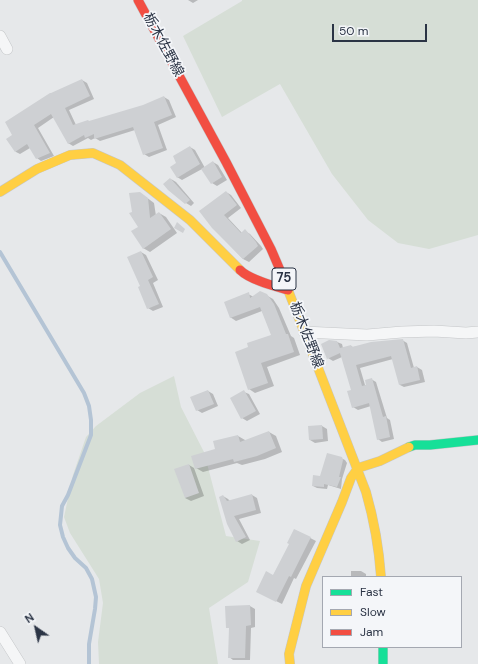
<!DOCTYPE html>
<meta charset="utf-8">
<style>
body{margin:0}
#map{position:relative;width:478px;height:664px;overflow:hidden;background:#e6e8ea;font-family:"DM Sans",sans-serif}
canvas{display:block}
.legend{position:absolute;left:322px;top:576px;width:140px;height:72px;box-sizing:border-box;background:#f4f6f9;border:1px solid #a4a8b1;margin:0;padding:5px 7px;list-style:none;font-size:12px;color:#2b3445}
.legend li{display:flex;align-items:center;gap:8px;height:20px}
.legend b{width:20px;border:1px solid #a4a8b1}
.north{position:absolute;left:16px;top:608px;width:40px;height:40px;-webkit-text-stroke:3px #f4f6f9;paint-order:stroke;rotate:326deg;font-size:11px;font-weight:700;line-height:16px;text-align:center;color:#2b3445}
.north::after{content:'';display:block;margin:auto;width:14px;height:18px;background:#2b3445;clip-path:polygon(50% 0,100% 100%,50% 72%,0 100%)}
.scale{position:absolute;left:332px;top:24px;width:95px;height:18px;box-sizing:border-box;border:2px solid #2b3445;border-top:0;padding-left:5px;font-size:12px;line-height:14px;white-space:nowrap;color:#2b3445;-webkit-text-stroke:3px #f4f6f9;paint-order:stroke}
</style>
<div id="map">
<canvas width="478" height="664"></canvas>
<ul class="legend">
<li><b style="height:5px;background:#16e098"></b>Fast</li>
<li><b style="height:5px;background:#ffcf43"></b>Slow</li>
<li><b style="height:5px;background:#f24e42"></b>Jam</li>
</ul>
<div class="north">N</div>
<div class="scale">50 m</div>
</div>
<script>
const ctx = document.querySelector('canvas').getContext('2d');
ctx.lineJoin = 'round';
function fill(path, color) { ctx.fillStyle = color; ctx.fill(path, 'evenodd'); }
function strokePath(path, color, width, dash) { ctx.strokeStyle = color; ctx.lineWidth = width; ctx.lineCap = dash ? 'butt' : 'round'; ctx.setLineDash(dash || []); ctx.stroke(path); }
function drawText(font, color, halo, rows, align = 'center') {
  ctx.font = font + ' "DM Sans","Noto Sans JP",sans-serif'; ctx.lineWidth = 3.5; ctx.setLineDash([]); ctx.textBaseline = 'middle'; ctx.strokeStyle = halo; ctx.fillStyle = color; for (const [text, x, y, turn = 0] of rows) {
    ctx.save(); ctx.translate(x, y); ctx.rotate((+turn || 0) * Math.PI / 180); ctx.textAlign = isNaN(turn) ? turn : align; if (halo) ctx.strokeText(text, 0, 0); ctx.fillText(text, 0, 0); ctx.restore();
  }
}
fill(new Path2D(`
 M242 0H478V235L429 249 398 243 368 220 332 174 280 84 222 117 183 36 242 1Z
 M174 376 181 407 204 452 226 536 260 541 248 582 209 608 218 664H99L98 642 103 603 99 579 70 533 64 517 73 475 86 437 96 426 140 393Z`), '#d6ded6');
fill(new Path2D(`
 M188 0H198L193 3Z
 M82 80 87 83 94 99 69 110 76 125 90 122 143 106 164 97 169 100 176 117 158 125 167 150 149 157 144 154 135 130 100 141 95 138 91 140 88 138 73 146 68 143 54 117 38 128 54 156 41 161 37 158 30 148 20 154 16 152 8 139Z
 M190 147 195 150 205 168 213 162 218 165 227 180 217 186 212 183 202 169 182 180 177 177 178 163Z
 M171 179 176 182 194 203 191 206 186 203Z
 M226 192 231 195 241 208 228 218 242 233 245 231 250 234 261 246 263 249 249 262 243 259 213 228Z
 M146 197 154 203 156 216 159 213 166 217 177 233 150 252 143 248 139 227Z
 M141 252 146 255 158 280 153 283 163 307 153 311 148 308 141 287Z
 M248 294 254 297 266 295 273 299 279 308 291 336 294 338 300 355 267 367 274 386 255 393 249 389 250 347 272 335 262 311 236 321 230 317Z
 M402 340 407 343 414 368 417 367 422 370 425 382 404 387 400 385 393 359 360 368 365 385H366L371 379 376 382 387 418 390 420 394 439 382 442 378 439 371 406 358 410 353 407 352 390 342 357 333 361 328 358 337 342 342 344 343 348 351 346 353 347Z
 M208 391 213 394 218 406 202 413 197 410Z
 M244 392 249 394 260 414 247 421 242 418Z
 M322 426 327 429 328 441 315 443 310 440 309 427Z
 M269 432 276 436 282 452 265 459 242 465 237 463 203 472 196 468 217 450 238 436 245 440 246 441Z
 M341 458 345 460 347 463 342 479 341 489 328 485 327 489 317 488 313 486Z
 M189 465 194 468 204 496 191 501 185 498Z
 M252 495 257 498 261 513 239 519 250 540 242 544 237 541 223 496 228 499 230 501Z
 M295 530 316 541 296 579 294 578 282 604 262 594 273 576 290 544Z
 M351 571H361L366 574V577H351Z
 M250 606 255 609V627L251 628 250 660H233L229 657 230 628 227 627Z`), '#0003');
strokePath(new Path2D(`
 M0 252 84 393 89 406 91 420V435L68 495 62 506 60 525 63 537 68 548 75 558 86 568 92 579 96 597 95 609 89 644V664`), '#b4c4d5', 4);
fill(new Path2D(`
 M82 79 90 96 65 108 73 125 88 120 89 121 143 105 164 96 172 115 154 122 163 148 143 155 133 127 94 139V134L85 138 84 135 68 144 51 114 34 125 50 153 36 159 27 144 15 152 6 139 12 135 5 122 50 93H51Z
 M190 146 200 164 177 178 170 167 176 163 173 156Z
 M213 161 222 177 211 184 201 169Z
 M170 178 190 200 185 204 168 190 163 184Z
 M226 191 237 205 224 215 241 233 245 229 256 242 258 246 243 259 212 228 199 211Z
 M140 192 148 198 150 218 159 212 171 229 143 249 131 231 138 227 129 213 132 212 129 193Z
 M177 222 185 229 183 233 174 228Z
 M141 251 153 277 148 280 159 304 147 309 138 287 140 286 127 257Z
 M260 291 267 294 274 304 286 334H288L294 352 261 363 268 383 248 390 235 352 248 347 247 343 271 335 260 307 230 318 224 302 249 292 250 298Z
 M403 339 411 368 417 366 420 380 399 385 391 356 356 365 362 386 366 385 365 380 372 378 383 417 386 416 390 437 377 440 369 403 352 408 347 391 351 390 340 353 327 359 321 344 329 340 337 341 340 348 351 345 352 347 371 342Z
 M208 390 214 404 196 411 190 397Z
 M244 390 256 411 241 419 230 398Z
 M322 425 323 439 309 440 308 426Z
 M269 431 276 448 257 456 234 462 233 459 195 469 191 456 215 449 213 441 238 435 240 442Z
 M327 453 342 457 343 460 339 477H341L337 487 324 484V487L312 486 313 475 320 476Z
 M189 464 199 493 185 498 174 469Z
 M252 494 256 510 234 516 246 537 236 542 227 524 219 497 223 495 227 501Z
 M294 529 311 537 291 577 289 576 276 602 256 592 266 571 273 575 289 544 287 543Z
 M250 605 251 625 246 626 245 658H228L229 628H226L225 606Z`), '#ced0d3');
const street = new Path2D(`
 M0 36 7 49
 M304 332 367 335 402 332 434 331 466 333 478 332
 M0 632 20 664`);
const fast = new Path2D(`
 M409 447 415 445H430L478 440
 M383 647V664`);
const slow = new Path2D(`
 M0 192 37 169 70 155 93 153 120 165 190 220 240 270
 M283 277 366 492C374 520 379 548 381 577
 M290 664 289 654 306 586 342 502 351 478 358 468 380 461 409 447`);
const jam = new Path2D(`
 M138 0 226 162 271 249 283 277
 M240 270C250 280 274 286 288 290`);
strokePath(street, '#c4c6c8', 12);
strokePath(fast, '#c4c6c8', 10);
strokePath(slow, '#c4c6c8', 10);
strokePath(jam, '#c4c6c8', 10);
strokePath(street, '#f5f6f7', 11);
strokePath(fast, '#16e098', 9);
strokePath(slow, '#ffcf43', 9);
strokePath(jam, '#f24e42', 9);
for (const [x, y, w] of [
 [284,279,24]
]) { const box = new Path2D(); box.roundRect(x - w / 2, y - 11, w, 22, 3); ctx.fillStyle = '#f4f6f9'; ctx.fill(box); strokePath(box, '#2b3445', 1); }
drawText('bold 13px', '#2b3445', null, [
 ["75",284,279]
]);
drawText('14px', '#2b3445', '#f4f6f9', [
 ["栃木佐野線",163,45,62],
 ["栃木佐野線",306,335,69]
]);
</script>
